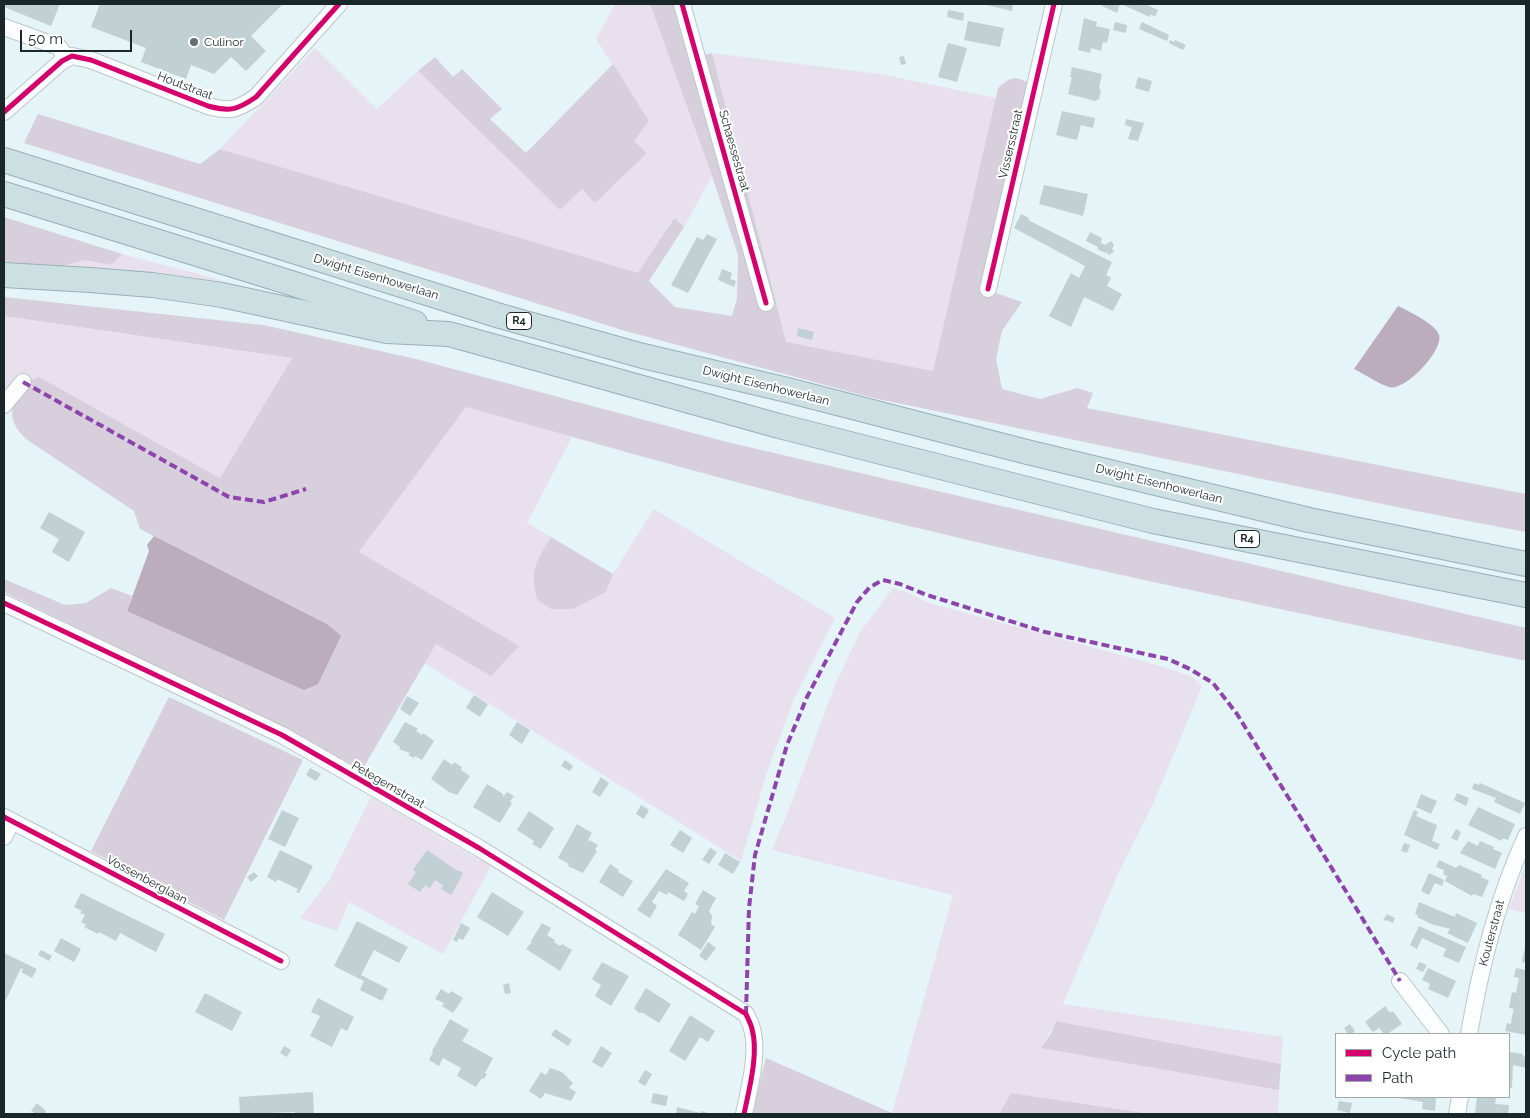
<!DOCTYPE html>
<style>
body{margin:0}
#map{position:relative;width:1530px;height:1118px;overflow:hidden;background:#e5f4f6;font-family:Raleway,sans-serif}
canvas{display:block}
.frame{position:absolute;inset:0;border:5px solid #1a2728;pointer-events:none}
.legend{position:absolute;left:1335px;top:1033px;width:175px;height:65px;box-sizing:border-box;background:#fff;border:1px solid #a3a9a9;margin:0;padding:6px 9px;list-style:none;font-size:15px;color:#1a2728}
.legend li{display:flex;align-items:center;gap:10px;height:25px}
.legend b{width:25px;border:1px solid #a3a9a9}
.scale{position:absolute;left:20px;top:30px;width:112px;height:22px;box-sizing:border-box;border:2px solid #1a2728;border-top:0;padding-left:6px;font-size:15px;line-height:18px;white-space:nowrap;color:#1a2728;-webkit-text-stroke:4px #fff;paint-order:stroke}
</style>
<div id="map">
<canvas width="1530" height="1118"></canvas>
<div class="frame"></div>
<ul class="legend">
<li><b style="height:6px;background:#d6006c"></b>Cycle path</li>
<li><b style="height:6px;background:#8e44ad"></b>Path</li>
</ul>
<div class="scale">50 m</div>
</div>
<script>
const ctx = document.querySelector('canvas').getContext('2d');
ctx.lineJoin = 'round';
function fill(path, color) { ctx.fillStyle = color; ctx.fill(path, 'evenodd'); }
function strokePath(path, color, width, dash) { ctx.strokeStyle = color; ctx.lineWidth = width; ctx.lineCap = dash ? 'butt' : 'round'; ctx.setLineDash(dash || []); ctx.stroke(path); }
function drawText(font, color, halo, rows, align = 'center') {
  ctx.font = font + ' Raleway,sans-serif'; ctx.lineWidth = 4; ctx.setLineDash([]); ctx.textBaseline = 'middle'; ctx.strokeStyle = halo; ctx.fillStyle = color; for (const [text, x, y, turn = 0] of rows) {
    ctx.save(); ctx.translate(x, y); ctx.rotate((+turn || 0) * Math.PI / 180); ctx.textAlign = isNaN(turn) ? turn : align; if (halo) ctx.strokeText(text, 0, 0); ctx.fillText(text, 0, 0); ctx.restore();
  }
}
fill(new Path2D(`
 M615 4H650L712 176 684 227 673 218 638 274 220 149 315 48 377 109 418 71 560 210 582 189 647 152 633 141 649 121 596 39Z
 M712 53 880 74 996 98 933 371 786 343Z
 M122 254 221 280 226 283 224 289 53 271C62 267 72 262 82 260 98 257 109 272 122 254Z
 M4 316 292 358 220 478 39 377 4 407Z
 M466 407 572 437 527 523 551 537 537 562 606 592 613 574 654 509 835 618 794 699 767 772 741 861 424 663 436 644 359 552Z
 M893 588 906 592 929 603 1147 662 1191 676 1202 686 1154 802 1118 874 1063 1004 1283 1037 1281 1064 1056 1021 1042 1047 1279 1090 1278 1114H1151L1011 1093 999 1114H896L892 1113 953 895 772 850 793 799 834 687 860 632Z
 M371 797 491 866 443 954 349 902 337 931 300 918 330 879Z
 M1526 864V913L1509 909Z`), '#e8e0ec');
fill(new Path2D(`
 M650 4H675L690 58 712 53 786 342 933 371 998 88C1011 77 1013 75 1029 83L981 288 1022 302 1002 331 996 359 1002 389 1040 399 1077 388 1093 393 1087 408 1526 494V532L1421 512 873 398 622 330 24 143 38 114 200 164 220 149 638 273 674 218 684 227 649 281 675 307 732 316 737 298 738 255 712 176Z
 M435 57 453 77 462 69 502 109 490 119 526 153 613 64 649 121 634 141 647 153 595 203 582 189 560 210 418 71Z
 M4 217 122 254 114 263 106 264 85 260 69 264 53 271 4 270Z
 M4 297 263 325 416 359 727 442 1526 628V661C1319 617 1111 575 905 525 758 490 612 448 466 407L359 552 519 646 491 676 436 644 362 770 285 729 4 592V579L65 605 86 603 111 588 132 596 127 611 327 624 140 529 134 511 26 439C6 419 11 409 20 385L39 377 220 478 292 358 4 316Z
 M551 537 613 574 606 592 573 609H551L537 599C530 569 536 562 551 537Z
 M169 697 303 760 224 920 91 851Z
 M1056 1021 1281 1064 1279 1090 1041 1048 1051 1033Z
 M766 1058 892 1113 896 1114H752Z
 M1011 1093 1151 1114H999Z`), '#d8cfdc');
fill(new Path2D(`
 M1398 306C1408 311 1436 324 1439 335 1444 350 1405 392 1389 387 1379 384 1364 374 1354 369Z
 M154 536 327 624 341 636 318 684 304 690 127 611 149 551 147 545Z`), '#bcadbd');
fill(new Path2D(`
 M4 4H60L51 26 4 7Z
 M100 4H283L251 36 266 51 246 71 231 57 214 74 191 65 186 79 141 62 146 48 91 27Z
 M982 4H1013L1012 11Z
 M1103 4H1120L1117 13 1102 6Z
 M1121 4H1145L1158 10 1155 17 1151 14 1150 17Z
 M948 10 964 13 963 21 947 17Z
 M1084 18 1097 22 1096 26 1110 29 1107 43 1103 42 1101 51 1091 48 1090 53 1078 50Z
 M968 21 1004 28 1000 47 964 40Z
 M1115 22 1127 25 1126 33 1113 30Z
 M1142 22 1169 35 1167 41 1139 29Z
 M1170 40 1174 42 1175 40 1186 45 1183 50 1169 43Z
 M948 43 967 48 957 82 938 77Z
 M904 56 906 64 901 65 899 57Z
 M1072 67 1102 74 1099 88 1101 90 1099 99 1095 101 1068 94 1072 77H1070Z
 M1138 77 1152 81 1149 92 1135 88Z
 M1062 111 1095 118 1093 128 1081 125 1077 140 1056 135Z
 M1126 119 1144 123 1138 141 1128 139 1132 127 1125 125Z
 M1044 185 1088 194 1083 216 1039 204Z
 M1021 214 1029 218 1028 220 1112 262 1106 275 1111 278 1107 286 1122 294 1113 311 1084 297 1071 327 1049 316 1071 273 1079 278 1085 266 1014 228Z
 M1090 232 1102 238 1101 243 1105 245 1111 241 1114 245 1112 249 1114 252 1108 255 1107 252 1105 253 1097 249 1098 247 1086 241Z
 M707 234 717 239 688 293 671 285 697 237 703 240Z
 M722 269 732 273 730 279 736 281 734 287 718 280Z
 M798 328 814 332 812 340 797 336Z
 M49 512 85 532 69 562 52 552 59 539 40 528Z
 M474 695 488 704 480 717 466 708Z
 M407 696 419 703 410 716 400 709Z
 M405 722 418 729 416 731 422 735 423 733 434 741 422 760 415 756 414 758 408 755 410 753 399 749 400 747 393 742Z
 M517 722 530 730 522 744 509 735Z
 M444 759 452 765 454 762 462 767 461 770 470 776 457 795 449 792 431 779Z
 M565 760 573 766 570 771 561 766Z
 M310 768 321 774 316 781 306 775Z
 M601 777 609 783 600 797 592 792Z
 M1474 783 1479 785 1480 783 1525 803 1520 814 1494 802 1496 798 1472 789Z
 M487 784 503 794V797L507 792 514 796 510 802 512 803 500 823 473 807Z
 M1457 793 1469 798 1466 806 1454 800Z
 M1421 794 1437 801 1431 814 1416 807Z
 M641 805 649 810 644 819 636 814Z
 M1478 807 1515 824 1508 840 1503 838 1502 841 1468 825Z
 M282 810 299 818 285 847 268 839Z
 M1414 810 1418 812 1416 816 1437 825 1432 841 1440 844 1437 850 1404 835Z
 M529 811 554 828 541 849 532 844 534 841 517 830Z
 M577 824 592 833 586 844 589 840 598 845 595 849 597 851 583 873 568 866 569 864 558 858Z
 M1456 829 1461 832 1457 841 1451 838Z
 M680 830 692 838 683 853 670 845Z
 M1468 841 1478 846 1480 841 1494 847 1493 849 1502 853 1495 869 1460 853Z
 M1404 843 1410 845 1407 853 1401 851Z
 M710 848 717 852 709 864 702 860Z
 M280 850 313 866 299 893 296 892 298 889 277 879 276 882 267 877Z
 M427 850 456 870 462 872 463 874 451 895 441 889 443 885 435 880 430 888 425 885 420 892 408 884 416 872 413 870Z
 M725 853 740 862 733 874 718 865Z
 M1439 860 1456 868 1459 865 1482 875 1481 877 1489 881 1482 897 1473 894 1472 896 1445 881 1447 876 1443 874 1444 870 1436 867Z
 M610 864 619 870 618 872 633 881 623 897 599 882Z
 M666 869 689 883 684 891 688 894 684 901 668 892 667 895 659 891 652 902 657 906 650 918 637 910Z
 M254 872 258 876 251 882 247 877Z
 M1429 873 1444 880 1442 886 1435 883 1429 895 1421 891Z
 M703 890 716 898 709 911 712 916 711 924 715 927 701 950 678 935 692 912 695 914 699 906 695 904Z
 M492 892 524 912 508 936 477 917Z
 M81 893 165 934 156 952 120 933 116 941 99 932 98 934 84 927 86 925 81 922 85 915 80 913 82 911 74 907Z
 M1419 902 1455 917 1456 913 1477 923 1468 943 1447 933 1450 929 1431 924 1417 917 1418 915 1415 914Z
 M1387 914 1395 918 1393 923 1386 920 1385 921 1383 920Z
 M357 921 408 947 399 963 374 950 361 975 388 989 382 1001 360 990 364 981 334 966Z
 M461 923 470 928 463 940 459 938 457 942 453 940Z
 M542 923 551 928 547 935 555 940 554 942 560 946 562 944 572 950 560 971 526 949 532 942 531 941Z
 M1419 926 1466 947 1459 963 1443 956 1446 949 1422 938 1417 949 1410 945Z
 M61 938 81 949 74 962 54 951Z
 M708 942 716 948 706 961 699 956Z
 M1525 946H1526V963L1522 962Z
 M41 950 52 956 49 961 38 955Z
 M4 953 37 969 32 978 21 972 23 970 21 968 4 1004Z
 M602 962 629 976 611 1006 595 996 601 985 592 979Z
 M1419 962 1427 965 1423 972 1416 969Z
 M1428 968 1456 981 1448 998 1428 989 1430 984 1422 980Z
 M1516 968 1526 970V1035L1505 1031 1507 1023 1511 1024 1512 1016 1514 1009 1509 1008 1512 992 1516 993 1519 978 1514 977Z
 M509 983 511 993 505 994 503 985Z
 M646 988 671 1004 659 1023 643 1013H639L634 1008Z
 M441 989 449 994 451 991 463 998 453 1013 442 1006 444 1003 435 999Z
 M205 993 242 1012 232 1031 195 1012Z
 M318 998 354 1017 347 1031 341 1028 332 1047 310 1036 320 1016 311 1012Z
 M1385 1006 1390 1013 1393 1011 1402 1024 1387 1034H1384L1379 1028 1373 1032 1365 1022Z
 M690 1015 715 1031 708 1042 700 1037 685 1061 669 1051Z
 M450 1019 469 1030 462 1041 493 1058 485 1073 487 1074 484 1079 482 1078 476 1087 457 1076 461 1068 443 1058 439 1066 429 1060 433 1052 432 1051Z
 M1350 1024 1355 1031 1351 1034H1348L1344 1028Z
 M555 1029 572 1040 568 1046 551 1035Z
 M284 1046 291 1050 287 1057 280 1053Z
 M601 1046 612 1053 602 1068 592 1062Z
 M1509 1052 1523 1054V1056L1525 1057V1061L1526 1062V1068L1513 1065 1512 1088 1509 1087Z
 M550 1068 562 1072 573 1083 569 1088 576 1092 571 1101 545 1093 541 1099 529 1091 541 1072 546 1075Z
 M645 1070 652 1074 645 1086 638 1082Z
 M313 1092 314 1114H295V1112L240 1114 239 1097Z
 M653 1093 668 1096 666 1106 651 1103Z
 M1393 1097H1435L1436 1098 1435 1111 1422 1109 1423 1102Z
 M1477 1097 1496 1098 1495 1104 1509 1105 1508 1114H1475Z
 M1339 1101 1352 1103 1350 1113 1337 1110Z
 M37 1103 46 1111 44 1114H36L31 1111Z
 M677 1107 700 1113 701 1111 712 1114H676Z`), '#c1d0d2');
const minor = new Path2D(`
 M682 4 766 303
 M4 27 59 47 66 58
 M4 112 62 61 72 56 91 60 208 106C230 112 237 110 256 97L339 4
 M988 289 1054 4
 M4 405 23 382
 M4 603 282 735 479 848 746 1014C748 1019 751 1024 752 1029 759 1053 749 1090 744 1114
 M4 817 281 961
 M4 837 12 821
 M1400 981 1441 1034
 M1469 1034C1481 965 1497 900 1526 836
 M1457 1114 1460 1097`);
const highway = new Path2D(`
 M4 160 500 316 643 356 787 390 1027 452 1309 520 1526 564
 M4 194 291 283 415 323
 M4 275 90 280 152 285 222 295 387 331 449 334 779 426 1153 521 1526 595`);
strokePath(minor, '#bbc7c9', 18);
strokePath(highway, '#97b0b3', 26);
strokePath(minor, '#fbfdfe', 16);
strokePath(highway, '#cce0e2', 24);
strokePath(new Path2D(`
 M23 382 229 497 264 502 306 489
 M746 1014 749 908 755 855 787 745 807 697 857 602 870 587 883 580 900 584 927 595 1045 632 1168 659 1190 669 1213 683 1237 714 1347 893 1400 981`), '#8e44ad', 4, [8, 4]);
strokePath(new Path2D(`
 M682 4 766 303
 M4 112 62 61 72 56 91 60 208 106C230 112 237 110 256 97L339 4
 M988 289 1054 4
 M4 603 282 735 479 848 746 1014C748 1019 751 1024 752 1029 759 1053 749 1090 744 1114
 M4 817 281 961`), '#d6006c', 5);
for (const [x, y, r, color] of [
 [194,42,5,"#616f70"]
]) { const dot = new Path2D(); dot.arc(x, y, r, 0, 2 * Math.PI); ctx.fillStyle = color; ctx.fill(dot); strokePath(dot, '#fff', 2); }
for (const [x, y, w] of [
 [519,321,25],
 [1247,539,25]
]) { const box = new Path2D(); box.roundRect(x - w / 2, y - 8.5, w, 17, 4); ctx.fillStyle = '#fff'; ctx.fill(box); strokePath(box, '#1a2728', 1); }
drawText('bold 11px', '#1a2728', null, [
 ["R4",519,321],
 ["R4",1247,539]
]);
drawText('12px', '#1a2728', '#fff', [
 ["Culinor",204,42]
], 'left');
drawText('12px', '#1a2728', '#fff', [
 ["Houtstraat",185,86,21],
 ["Vissersstraat",1011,144,-77],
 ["Schaessestraat",734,151,74],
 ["Dwight Eisenhowerlaan",376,277,17],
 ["Dwight Eisenhowerlaan",766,386,14],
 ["Dwight Eisenhowerlaan",1159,484,14],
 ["Petegemstraat",388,785,30],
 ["Vossenberglaan",147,880,28],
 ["Kouterstraat",1492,933,-75]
]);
</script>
